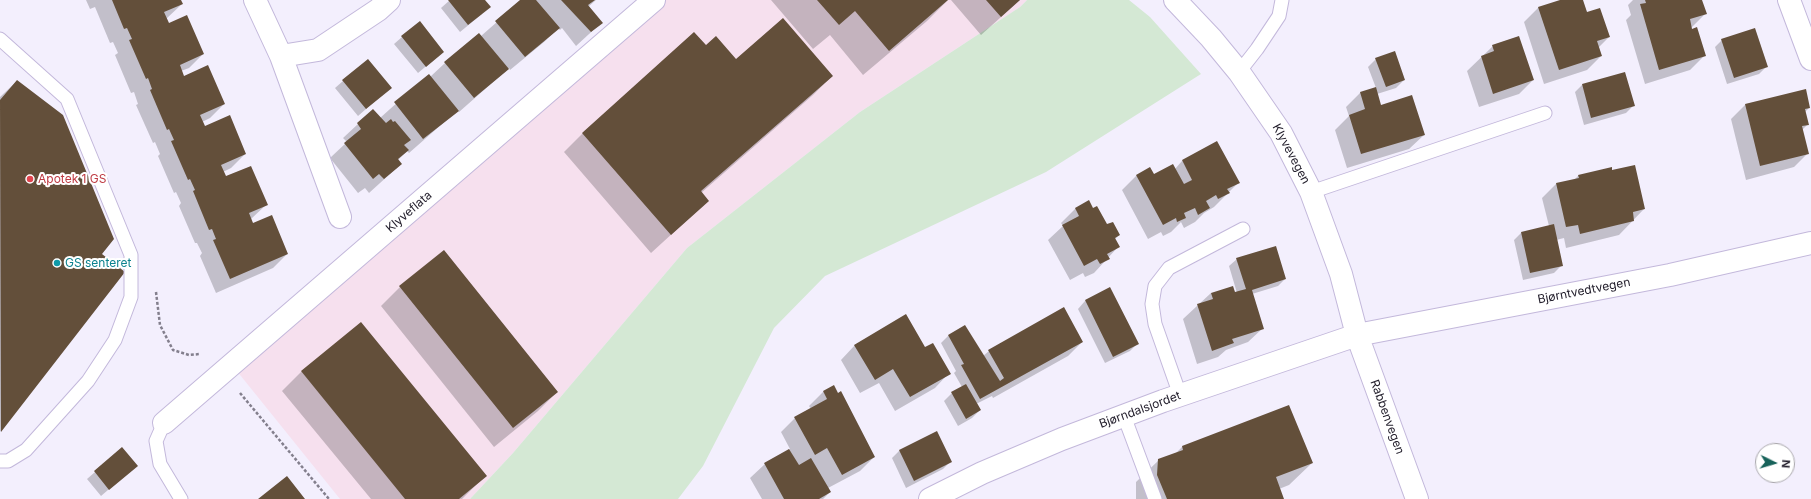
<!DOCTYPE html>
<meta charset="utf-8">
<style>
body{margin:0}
#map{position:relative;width:1811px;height:499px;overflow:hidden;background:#f3effd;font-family:Inter,sans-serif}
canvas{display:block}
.north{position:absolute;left:1755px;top:443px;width:40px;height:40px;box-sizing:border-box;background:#fff;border:1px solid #a8a6ab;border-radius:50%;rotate:95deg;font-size:11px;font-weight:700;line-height:16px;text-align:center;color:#25212e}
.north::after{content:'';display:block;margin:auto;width:14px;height:18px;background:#17625a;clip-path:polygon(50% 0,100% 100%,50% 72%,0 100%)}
</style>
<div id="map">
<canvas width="1811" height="499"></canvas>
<div class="north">N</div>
</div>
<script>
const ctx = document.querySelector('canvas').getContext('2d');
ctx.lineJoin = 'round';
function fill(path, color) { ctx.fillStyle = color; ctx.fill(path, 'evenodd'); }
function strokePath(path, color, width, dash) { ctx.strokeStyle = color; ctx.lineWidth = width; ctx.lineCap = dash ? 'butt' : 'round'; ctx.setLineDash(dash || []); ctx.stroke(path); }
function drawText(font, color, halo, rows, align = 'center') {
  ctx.font = font + ' Inter,sans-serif'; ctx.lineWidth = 4; ctx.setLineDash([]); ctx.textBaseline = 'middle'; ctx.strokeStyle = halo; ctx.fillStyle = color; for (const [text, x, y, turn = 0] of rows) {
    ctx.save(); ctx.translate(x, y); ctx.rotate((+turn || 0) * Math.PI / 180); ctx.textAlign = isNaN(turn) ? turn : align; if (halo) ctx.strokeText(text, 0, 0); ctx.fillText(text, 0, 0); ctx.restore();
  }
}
fill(new Path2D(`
 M663 0H1027L1020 7 860 112 687 248 513 453 470 499H340L228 360Z`), '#f6e0ee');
fill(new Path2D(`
 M1027 0H1129L1150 17 1201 74 1046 172 825 276 774 328 703 466 678 499H470L513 453 687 248 860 112 1020 7Z`), '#d4e8d4');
fill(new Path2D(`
 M86 0H180L182 4 166 19 169 24 203 54 189 68 181 71 183 77 224 104 210 118 202 122 204 128 245 154 231 168 223 172 225 178 267 204 251 219 253 224 287 254 273 268 216 293 200 256 202 253 197 243H195L179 206 181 203 176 192 174 193 158 156 160 154 155 142 153 143 136 105 138 104 134 92 131 93 115 55 118 53 113 42 110 43 95 7 90 9Z
 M450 0H484L482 14 460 32 441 8Z
 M522 0H596L588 7 601 23 576 46 562 28 560 30 558 28 544 42 510 70 509 68 459 112 458 110 409 153 407 151 398 160 401 164 369 193 365 188 358 193 330 158 347 142 343 138 373 110 380 118 428 75 430 77 445 63 481 36Z
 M771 0H948L927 21 863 75 830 35 813 49Z
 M951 0H1020L981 35Z
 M1564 0H1582L1587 13 1609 37 1598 48 1601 56 1587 70 1544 84 1524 22 1538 8Z
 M1633 0H1701L1705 14 1691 28 1704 56 1690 70 1645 84 1626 20 1631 15 1628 5Z
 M402 37 443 52 418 73 394 44Z
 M1722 40 1766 67 1759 74 1727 84 1715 47Z
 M705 46 736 60 832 76 813 95 701 193 708 201 651 253 564 152 583 133Z
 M1493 46 1533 80 1519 94 1479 107 1467 71Z
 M1376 59 1404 80 1396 88 1377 94 1380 106 1424 135 1409 149 1347 168 1335 130 1349 116 1346 107 1360 93 1376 88 1368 67Z
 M17 81 101 254 124 272 0 432V97Z
 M343 81 390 88 358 116 335 88Z
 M1582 85 1634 105 1626 113 1584 125 1575 92Z
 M1805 90 1809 108 1805 112 1808 124 1802 130 1808 153 1794 167 1746 180 1731 119 1745 105Z
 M1216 143 1238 183 1214 207 1204 213 1195 222 1184 228 1181 222 1171 232 1163 236 1161 232 1148 239 1122 190 1136 176 1150 168 1154 175 1175 169 1182 161Z
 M1612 171 1644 209 1619 235 1566 248 1564 238 1556 240 1562 265 1554 273 1523 280 1514 240 1521 233 1549 226 1542 198 1556 184 1574 180 1578 176Z
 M1088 202 1092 210 1107 226 1119 235 1114 240 1118 247 1094 273 1085 277 1083 273 1070 280 1048 240 1063 226 1061 223 1075 209Z
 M1237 259 1285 279 1278 286 1252 294 1263 328 1248 342 1226 350 1218 357 1197 364 1183 319 1211 293H1237L1229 266Z
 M400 287 557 392 538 411 494 447 381 306Z
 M1110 289 1138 343 1130 351 1105 363 1078 309 1085 301Z
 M361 323 485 476 462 499H371L282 391 301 372Z
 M965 326 983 356 989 351 1082 342 1068 356 993 398 992 396 976 404 980 410 972 418 958 426 944 401 952 393 962 387 954 373 956 371 941 343 948 336Z
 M855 345 924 348 949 373 935 388 895 411 879 383 860 393 841 360Z
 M833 387 837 395 841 393 874 457 860 471 828 488 830 492 823 499H762L750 478 765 464 790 449 781 432 795 418 811 409 809 406 823 392Z
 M936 432 951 461 943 469 906 488 892 458 899 451Z
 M1182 447 1312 463 1289 485 1279 489 1283 499H1136V482L1159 460 1176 453Z
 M136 466 101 496 87 479 95 472Z`), '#0003');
fill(new Path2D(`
 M112 0H181L183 4 164 12 169 23 187 15 204 54 180 65 184 76 208 65 225 104 200 115 205 126 230 115 246 154 221 165 226 176 251 166 268 205 249 213 253 223 272 215 288 254 230 279 213 240 216 239 212 229 209 230 193 191 195 190 190 179 188 180 171 141 174 140 169 129 167 130 150 90 152 89 148 78 146 79 129 40 132 39 127 28 124 29Z
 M448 0H485L491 7 468 25Z
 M520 0H536L560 28 525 57 495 21Z
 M561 0H595L588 5 603 23 591 32Z
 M817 0H948L889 51 855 11 839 25Z
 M986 0H1020L1001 17Z
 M1560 0H1583L1587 12 1600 8 1610 37 1597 41 1602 56 1559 70 1538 7Z
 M1645 0H1702L1707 14 1690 19 1692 29 1697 27 1706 56 1659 70 1640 4 1646 3Z
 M783 18 833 76 701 191 709 201 671 235 582 133 694 32 706 45 716 36 736 59Z
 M420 21 444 52 426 67 401 36Z
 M1755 28 1768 67 1734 78 1721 39Z
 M479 33 509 69 474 98 444 62Z
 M1519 36 1534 80 1493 94 1481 56 1494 51 1492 45Z
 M1395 51 1405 80 1386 87 1375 58Z
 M368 59 392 88 366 109 342 80Z
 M1625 72 1635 106 1591 118 1582 84Z
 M429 74 459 111 423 139 394 102Z
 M17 80 63 115 114 239 102 254 125 272 1 432 0 100Z
 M1376 87 1381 105 1412 95 1425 135 1361 154 1349 115 1365 109 1360 92Z
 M1806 89 1810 108 1805 109 1809 125 1802 126 1809 154 1760 166 1745 104Z
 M373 109 386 123 391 119 393 122 395 121 411 140 404 145 409 150 398 159 402 164 384 179 379 174 373 179 344 143 361 129 357 123Z
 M1217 141 1240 183 1227 189 1230 193 1218 199 1216 195 1206 201 1210 208 1198 215 1195 208 1184 213 1186 218 1177 222 1176 218 1163 225 1136 175 1150 167 1154 174 1173 164 1184 184 1192 180 1182 160Z
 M1635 165 1645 209 1633 212 1634 221 1580 234 1578 225 1566 227 1556 183 1579 178 1578 175 1612 167V170Z
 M1089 200 1093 208 1097 206 1107 224 1113 222 1120 235 1115 238 1120 247 1107 254 1110 259 1100 264 1097 259 1084 266 1062 225 1079 216 1075 208Z
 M1554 224 1563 266 1530 273 1521 232Z
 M1276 246 1286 279 1252 290 1264 329 1232 339 1234 343 1212 351 1197 304 1213 299 1211 293 1233 286 1235 292 1246 289 1236 258Z
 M444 250 558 392 513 428 399 286Z
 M1110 287 1139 344 1113 357 1085 300Z
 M1064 307 1083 342 980 399 961 365 964 364 948 335 965 325 1000 381 1004 378 988 350Z
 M906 314 925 347 933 343 951 374 910 397 893 369 875 380 854 345Z
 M361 322 487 476 459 499H405L301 371Z
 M966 384 981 410 966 419 951 392Z
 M834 385 838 393 841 391 875 457 842 475 827 448 815 455 794 417 827 399 823 391Z
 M1289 405 1313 463 1276 477 1284 499H1167L1157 475 1158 459 1183 450 1182 446Z
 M937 431 952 462 914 481 899 450Z
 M122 447 138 466 109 490 94 471Z
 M789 449 799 465 811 458 831 492 819 499H784L764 463Z
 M287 476 305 499H258Z`), '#634f3a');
const service = new Path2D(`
 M0 39 67 99 131 255V297L115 340 88 381 26 450 8 461H0
 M1239 72 1257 49 1279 16 1282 0
 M1311 192 1545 113
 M1180 395 1155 324 1152 304 1155 286 1169 268 1243 229
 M1124 416 1155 499
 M164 423 156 441 160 464 181 499`);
const minor = new Path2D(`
 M255 0 281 56 318 50 378 10 389 0
 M1175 0 1211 38 1239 72 1281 133 1311 192 1341 274 1357 335 1417 499
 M1789 0 1811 59
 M281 56 340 217
 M164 423 654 0
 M930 499 982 473 1062 439 1163 401 1357 335 1670 275 1811 243`);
strokePath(service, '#c3b8db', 15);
strokePath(minor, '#c3b8db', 24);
strokePath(new Path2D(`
 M156 292 160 325 173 350 189 355 200 354
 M240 393 329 499`), '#837f8d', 2.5, [3, 2]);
strokePath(service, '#fff', 13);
strokePath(minor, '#fff', 22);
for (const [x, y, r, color] of [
 [30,179,4,"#e0444e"],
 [57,263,4,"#0f9aa8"]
]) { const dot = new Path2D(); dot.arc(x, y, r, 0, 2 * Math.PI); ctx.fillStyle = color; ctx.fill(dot); strokePath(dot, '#fff', 1.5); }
drawText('12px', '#25212e', '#fff', [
 ["Klyvevegen",1291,154,62],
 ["Klyveflata",409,212,-41],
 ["Bjørntvedtvegen",1584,291,-11],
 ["Bjørndalsjordet",1140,410,-20],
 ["Rabbenvegen",1387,417,70]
]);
drawText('12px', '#be3a42', '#fff', [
 ["Apotek 1 GS",38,179]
], 'left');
drawText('12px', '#0d838f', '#fff', [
 ["GS senteret",65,263]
], 'left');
</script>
